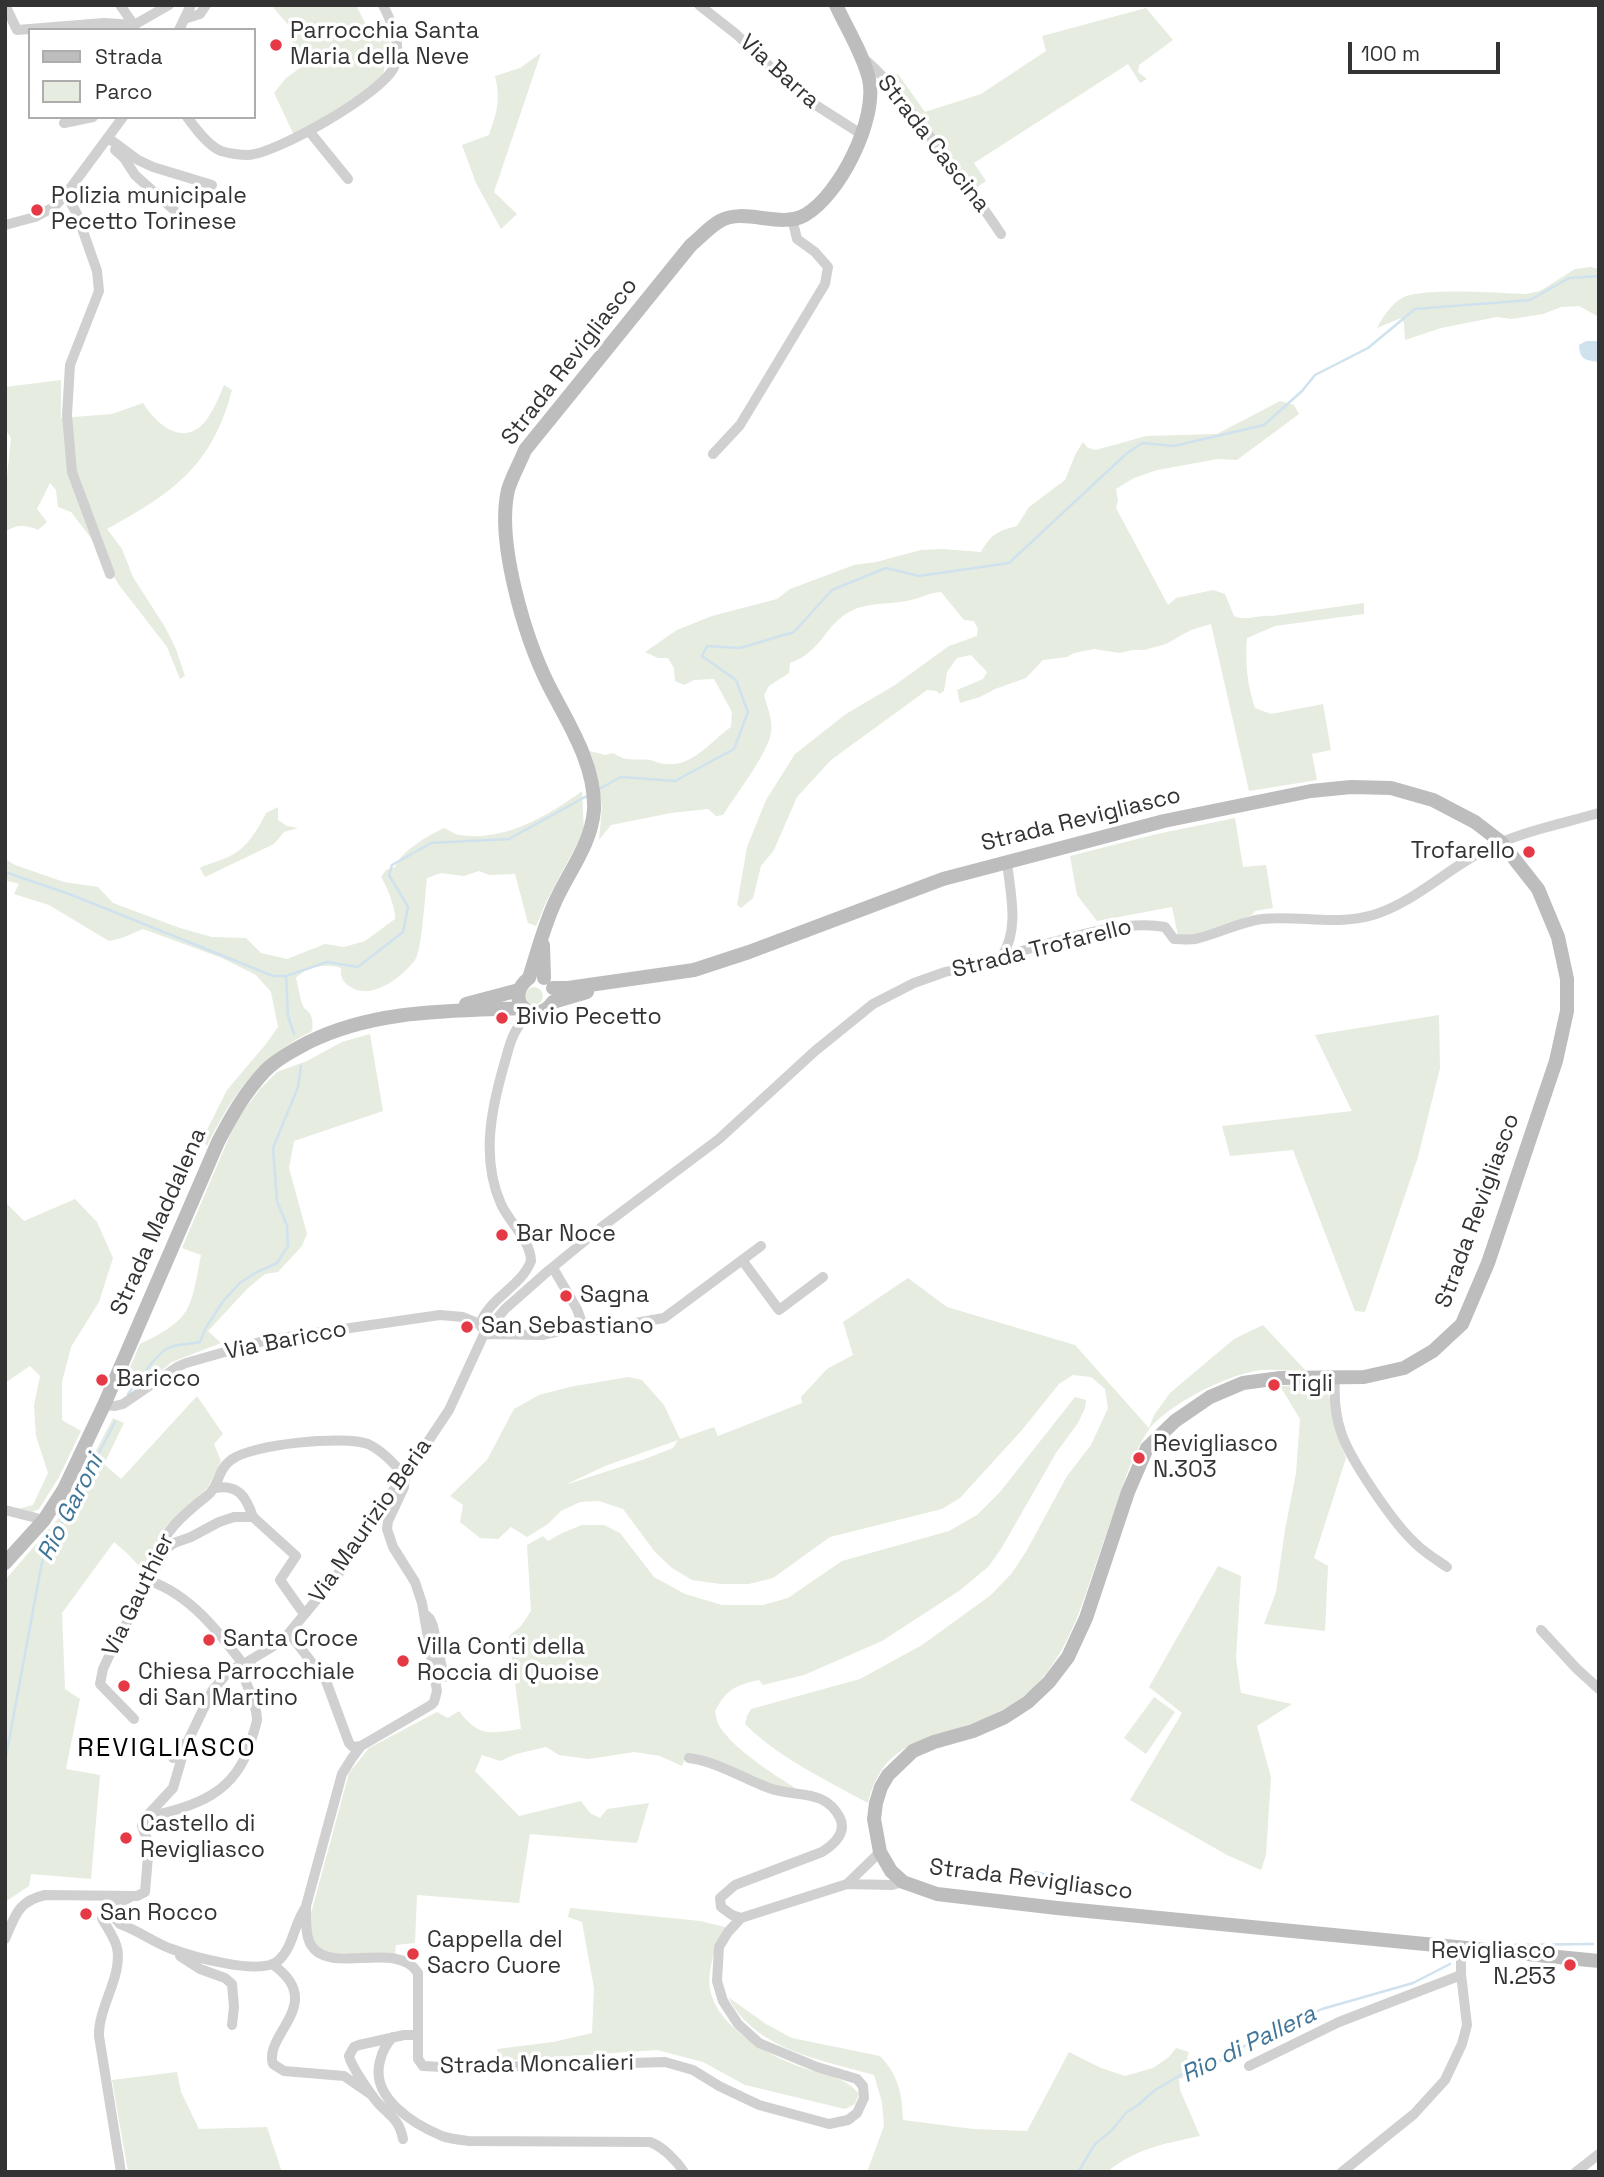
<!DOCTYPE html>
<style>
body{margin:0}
#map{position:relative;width:1604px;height:2177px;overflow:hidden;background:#fff;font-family:"Space Grotesk",sans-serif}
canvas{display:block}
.frame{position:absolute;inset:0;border:7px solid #333;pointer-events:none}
.legend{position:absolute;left:28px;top:28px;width:228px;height:91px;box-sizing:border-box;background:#fff;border:2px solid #adadad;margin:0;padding:9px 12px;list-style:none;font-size:21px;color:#333}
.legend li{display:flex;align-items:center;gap:14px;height:35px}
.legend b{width:35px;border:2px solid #adadad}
.scale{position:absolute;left:1348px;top:42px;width:152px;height:32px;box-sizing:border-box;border:4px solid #333;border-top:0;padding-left:9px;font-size:21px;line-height:24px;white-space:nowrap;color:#333;-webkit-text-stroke:5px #fff;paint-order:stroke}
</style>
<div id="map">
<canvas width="1604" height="2177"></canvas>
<div class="frame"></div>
<ul class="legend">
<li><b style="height:9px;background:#bdbdbd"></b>Strada</li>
<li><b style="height:19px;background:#e6ecdf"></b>Parco</li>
</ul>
<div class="scale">100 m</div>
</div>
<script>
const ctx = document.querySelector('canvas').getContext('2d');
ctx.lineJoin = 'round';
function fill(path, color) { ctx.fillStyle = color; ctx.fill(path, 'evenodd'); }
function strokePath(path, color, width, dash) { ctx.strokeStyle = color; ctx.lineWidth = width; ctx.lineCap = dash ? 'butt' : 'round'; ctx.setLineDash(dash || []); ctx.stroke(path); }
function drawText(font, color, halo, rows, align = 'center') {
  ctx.font = font + ' "Space Grotesk",sans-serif'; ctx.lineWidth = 7; ctx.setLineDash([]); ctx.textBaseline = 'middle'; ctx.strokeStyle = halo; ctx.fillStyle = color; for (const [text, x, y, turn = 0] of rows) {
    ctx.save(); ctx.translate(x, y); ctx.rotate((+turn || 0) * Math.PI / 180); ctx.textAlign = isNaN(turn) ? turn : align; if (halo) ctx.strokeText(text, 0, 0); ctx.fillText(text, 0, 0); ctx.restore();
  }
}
fill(new Path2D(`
 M271 5H356L368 29 385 22 391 39 383 74 375 86 294 135 274 93 286 78 307 63 291 40 297 35Z
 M1146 8 1173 40 1139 65 1138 72 1147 79 1140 83 1128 64 974 163 986 181 976 188 888 77 898 74 925 112 981 94 1046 51 1042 36Z
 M541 53 494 192 517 214 501 229 476 183 462 145 489 135C497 112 501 100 495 76L520 68Z
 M1591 267 1599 269V317L1579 306 1561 307 1543 314 1511 319 1497 317 1441 328 1405 340 1404 323 1401 318 1377 328C1383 317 1391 304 1402 298 1423 287 1498 293 1525 294L1540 291 1575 269Z
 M61 380V418L112 414 143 403C155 422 180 446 202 425 212 415 219 397 224 385L232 390C212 466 173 493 107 529L122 549 133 577 165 627 176 649 185 676 180 679 167 647 119 585 91 538 71 512 58 507 56 490 50 483 37 509 47 522 38 530C26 525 16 524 5 532V496L11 438 5 429V387Z
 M1280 401 1294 405 1299 414 1237 460 1218 459 1157 470 1134 478 1116 489 1118 501 1116 508 1168 605 1176 598 1213 590 1225 594 1234 616C1247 622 1258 614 1272 616L1364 603V614L1275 626 1247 638C1245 663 1247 684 1255 708L1271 714 1323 704 1331 750 1312 754 1317 780 1249 791 1211 624 1191 630 1166 644 1144 650H1132L1120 653 1094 649 1074 653 1067 657 1043 660 1026 678 995 689 980 697 960 703 957 690 983 679 987 672 971 655 957 658 947 672 944 691 939 694 937 691 927 690 831 760 797 797 774 850 761 866 753 898 741 908 737 905 747 847 766 800 795 754 846 714 895 685 949 646 977 636 978 629 974 621 964 620 941 592C930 593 925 596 915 599 896 605 870 601 851 611 825 624 822 652 790 663L789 673 769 686 764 695C767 706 773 720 771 733 768 753 735 796 723 815L716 816 708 809 671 813 611 825 599 840 602 806 597 775 590 751 605 755 613 753C628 763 634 758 650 760 655 761 660 764 666 764 693 767 711 741 731 727L732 712 714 679 694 680 684 685 675 681 674 668 668 658H658L645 652 677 630 712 616 777 599 790 589 854 565 876 562 921 550 942 549 981 552C991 534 998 531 1017 526L1029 507 1065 480 1076 453 1083 442 1088 448 1096 450 1146 436 1217 434Z
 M582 791 584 831 547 900 536 926 528 923 515 874 489 875 479 871 464 876 441 873 427 878C425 894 422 950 415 960 402 977 371 1002 349 986 343 982 340 976 341 968 327 963 306 966 296 978 299 988 299 998 304 1008 313 1014 313 1021 312 1031 258 1058 233 1093 207 1146L202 1140 227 1090 266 1044 278 1027 271 992 256 975 222 958 143 929 122 938 109 941 49 905 14 894 19 884 5 880V859L15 865 64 882 98 887 113 903 180 928 212 937 246 938 261 953 287 959 325 944 344 947 365 941 395 919C396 909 387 886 381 877L386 870 395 867C402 850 428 836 444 828 449 830 454 834 459 835 504 842 548 816 582 791Z
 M278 807V820L287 826 298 828 284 832 274 844 205 877 200 868C209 863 217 862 226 858 246 850 257 831 266 813Z
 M1235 818 1243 867 1266 865 1273 908 1255 911 1252 915C1227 925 1205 935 1178 936L1172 907 1097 921 1077 895 1070 856 1157 834Z
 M525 996a9 9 0 1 1 18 0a9 9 0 1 1-18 0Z
 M1439 1015 1440 1068 1418 1157 1365 1312 1355 1311 1293 1150 1230 1156 1222 1126 1352 1111 1315 1035Z
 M370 1034 383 1111 294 1141 289 1168 307 1234 302 1246 278 1272 265 1274 248 1288 208 1331 221 1343 172 1362 137 1390 129 1388 124 1381 140 1344C156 1336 176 1327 186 1311 195 1296 197 1273 201 1255L182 1248 236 1121 260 1089 277 1072 307 1061 342 1042Z
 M75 1199 97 1222 113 1258 99 1302 71 1347 62 1382V1420L81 1431 59 1477 39 1509 32 1512 18 1509 33 1505 48 1473 36 1436 34 1405 40 1376 30 1366 5 1383V1202L24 1221Z
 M908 1278 947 1307 1075 1345 1149 1428 1154 1415 1170 1393 1234 1339 1263 1325 1306 1371C1292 1371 1277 1369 1263 1370 1232 1372 1166 1405 1148 1431 1133 1453 1125 1479 1117 1504 1107 1531 1098 1558 1089 1584 1077 1621 1064 1654 1038 1683 1021 1701 998 1714 976 1722 925 1741 883 1741 868 1803 826 1780 779 1758 745 1724L747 1716 751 1709 860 1679 922 1645 991 1595 1012 1573 1027 1550 1067 1476 1091 1445 1108 1408 1105 1389 1091 1377 1073 1375 1059 1384 1022 1430 960 1498 942 1509 830 1537 773 1578 749 1584H721L692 1580 672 1568 655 1552 623 1509 599 1501 580 1502 561 1511 548 1524 527 1537 511 1527 498 1539 480 1538 460 1522 463 1505 450 1496 487 1460 514 1409 539 1395 570 1387 628 1377 642 1380 664 1405 680 1439 714 1427 718 1436 802 1403 801 1397 827 1369 853 1355 843 1322ZM678 1440 673 1448 645 1459 565 1485 605 1466Z
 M1316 1385 1329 1395 1337 1435 1346 1458 1314 1558 1328 1566 1325 1631 1264 1624 1276 1592 1285 1530 1296 1473 1300 1419 1280 1386Z
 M197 1396 223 1434 214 1444 221 1461 208 1487 162 1531 142 1570 129 1555 114 1542 62 1613 65 1689 80 1699 66 1769 100 1775 91 1879 31 1874 29 1886 5 1902V1580L64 1512 113 1418 124 1423 104 1464 121 1479Z
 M1075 1397 1086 1400 1085 1408 1078 1423 1056 1453 1001 1549 988 1567 959 1591 882 1641 804 1675 763 1685 759 1680C734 1686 728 1688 715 1711 716 1716 717 1723 720 1727 735 1750 772 1773 795 1788H783L687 1754 682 1766 660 1756 634 1752 589 1759 559 1755 546 1747 516 1754 500 1761 482 1755 475 1771 519 1816 581 1801 590 1813 600 1818 607 1809 649 1803 637 1843 530 1834 519 1903 417 1895 415 1943 396 1945 395 1955 329 1953 317 1947 313 1941 310 1917 349 1773 369 1748 437 1712 448 1718 459 1711C479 1738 491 1733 521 1729L509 1636 521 1626 531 1611 527 1545 543 1536 548 1541 562 1533 582 1525H604L620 1533 654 1577 685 1594 722 1605H763L788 1598 842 1561 949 1531 977 1515 1000 1492Z
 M1218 1566 1241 1576 1236 1658 1241 1693 1292 1704 1257 1726 1271 1777 1266 1855 1261 1870 1227 1855 1130 1800 1182 1713 1149 1687Z
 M1154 1697 1175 1712 1146 1754 1124 1738Z
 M570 1908 700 1921 725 1927C716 1944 707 1970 710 1989 716 2026 769 2056 801 2067 822 2075 845 2076 859 2094L855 2104 845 2109 745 2085 703 2062 657 2050 499 2061 497 2049 553 2042 592 2033 594 1988 582 1922 568 1917Z
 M728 1997 766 2024 792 2038 880 2056C899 2076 902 2094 903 2120L973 2129 1027 2131 1069 2052 1101 2068 1125 2076 1153 2068 1169 2057 1176 2048 1189 2052 1187 2058 1219 2068 1179 2079 1180 2090 1200 2136C1164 2144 1136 2148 1107 2172H867L884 2126 882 2102 874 2075C822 2060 755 2050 728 1997Z
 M177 2072 181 2092 199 2129 267 2127 282 2172H128L112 2080Z`), '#e6ecdf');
fill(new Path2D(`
 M1586 341H1599V362C1585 360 1580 360 1579 345Z
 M1036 1871 1045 1873 1044 1878 1036 1879 1030 1884 1023 1883 1021 1879 1023 1875Z`), '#cfe2ee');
strokePath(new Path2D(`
 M599 789 621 777 675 781 734 749 748 712 736 680 702 656 707 646 740 648 794 632 832 590 886 568 919 576 1009 563 1126 454 1142 443 1174 446 1264 425 1302 391 1315 375 1368 348 1415 309 1530 300 1569 278 1599 276
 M5 872 72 895 273 976H286L327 962 358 967 403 932 408 907 389 875 392 865 431 843 509 839 587 796
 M286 976 288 1016 294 1034
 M128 1394C139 1381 154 1356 168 1348 175 1344 191 1344 200 1342L205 1329 224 1300 240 1283 255 1273 277 1263 288 1246 287 1226 277 1201 273 1148 298 1087 301 1066
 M5 1762 42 1562 115 1422
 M1504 1945 1593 1944
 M1078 2172 1095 2144 1111 2131 1126 2113 1138 2105 1155 2090 1194 2067 1231 2058 1237 2051 1246 2045 1278 2035 1286 2028 1322 2009 1413 1983 1450 1964`), '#cfe2ee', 2.5);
strokePath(new Path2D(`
 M5 5 17 30 104 23 134 25 169 5
 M120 5 134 25
 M699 5 736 34 800 95 861 134
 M184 19 200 14 206 5
 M179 30 191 5
 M864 59C885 76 901 99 917 120 947 158 975 195 1001 234
 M187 117C195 128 208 146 221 151 228 153 240 155 248 155 276 154 383 93 394 67 403 47 392 23 383 5
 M64 123 93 117
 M309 131 348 179
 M107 139 111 140 138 160 153 167 212 185
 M115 150 124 158 135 175 174 210
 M66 194 77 214 97 271 99 291 70 365 67 415 72 472 110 574
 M5 225 35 217 54 207 66 194 123 117
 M713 454 740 425 825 284 828 267 815 252 797 239 792 218
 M1002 956C1020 928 1010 892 1007 862
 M742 1260 779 1310 823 1277
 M583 1326 589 1331 664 1318 761 1246
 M481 1327 480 1324C490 1297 521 1287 531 1261 531 1241 509 1222 501 1204 481 1159 491 1110 504 1065 507 1055 509 1044 514 1034 518 1026 524 1019 528 1011
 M484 1334 542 1335 583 1326 577 1309 553 1268
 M1335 1378C1334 1395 1335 1415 1341 1432 1350 1460 1394 1524 1416 1544 1425 1553 1437 1560 1447 1567
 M104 1405 115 1406 123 1404 177 1367 186 1363 267 1340 440 1315 463 1317 480 1324
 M405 1477 404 1487 388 1521 387 1529 393 1547 415 1582 422 1603 437 1691 434 1702 431 1705 361 1746 352 1758 342 1774 306 1906C306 1918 305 1935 311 1945 329 1976 397 1939 418 1973V2059L423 2066 462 2068 665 2062 693 2070 719 2086 759 2105 829 2124 848 2120 857 2113 864 2098 863 2086 857 2079 817 2067 759 2043 738 2024 723 2001 717 1981 719 1947 728 1932 741 1918 847 1884 892 1885 903 1882
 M215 1488C239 1484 246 1497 253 1517
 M5 1510 44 1520
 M152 1565C161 1533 184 1514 208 1495 219 1487 217 1470 231 1460 251 1444 345 1435 368 1444 383 1451 394 1464 405 1476
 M150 1581C190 1595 218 1631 243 1664
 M426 1615 430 1619 433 1626 444 1677
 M1541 1630 1577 1669 1599 1689
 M289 1633 326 1681 349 1743 353 1747 361 1746
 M134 1719 100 1684 103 1669 109 1656 166 1549 174 1543 191 1537 219 1522 234 1517H253L296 1556 280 1580 304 1614
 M173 1758 183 1744
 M689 1758C718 1762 742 1778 769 1788 796 1798 825 1788 840 1818 847 1833 833 1845 822 1852L735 1885 720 1898 721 1907 732 1915 741 1918
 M147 1817C196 1806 236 1794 251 1741 253 1734 256 1726 257 1720 257 1705 247 1686 242 1672L244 1668 251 1664
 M847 1884 880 1852
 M109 1896 102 1918C107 1928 115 1938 117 1948 123 1976 98 2007 99 2036L121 2172
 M129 1898 118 1903 115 1907V1918L120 1924C137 1930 152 1941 169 1948 190 1956 262 1977 279 1960 294 1946 294 1922 306 1907
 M5 1939C15 1916 18 1901 45 1895L137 1896 145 1892 149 1845 142 1826 146 1817 173 1788 185 1747 212 1691 230 1670 247 1662 272 1647 289 1633 342 1569 398 1483 405 1476 449 1410 484 1334 505 1309 548 1271 603 1226 719 1139 815 1051 873 1004 914 983 945 972 993 961 1002 956C1049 945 1118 918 1165 927L1174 939C1181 939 1189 940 1195 939 1218 934 1239 922 1262 919 1299 915 1336 926 1373 915 1413 903 1446 870 1483 851 1518 832 1561 824 1599 813
 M180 1956 200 1969 225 1978 232 1984 234 2007 232 2025
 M272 1964C328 2003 263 2034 273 2064L284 2071 344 2076 373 2096
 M393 2037C386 2044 382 2052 380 2061 370 2097 413 2124 442 2136 450 2139 460 2140 469 2141L650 2142C663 2147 676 2160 684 2172
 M1249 2066 1339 2022 1456 1977 1461 1974
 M403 2139C399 2119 391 2117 378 2103 371 2095 351 2066 349 2056L354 2047 359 2045 404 2035H418
 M1342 2172 1414 2114 1445 2080 1462 2044 1467 2025 1461 1974V1947
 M1576 2172 1599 2154`), '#d0d0d0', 10);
strokePath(new Path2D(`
 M543 945 544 978
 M553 988H568L694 970 749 952 943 879 1164 821 1311 791 1351 787 1391 788 1433 800 1475 822 1501 842 1538 889 1558 937 1567 979V1011L1556 1061 1488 1263 1462 1324 1433 1351 1404 1368 1364 1377 1280 1378 1243 1383 1210 1397 1175 1421 1147 1448 1128 1492 1086 1618 1068 1657 1049 1682 1028 1702 1005 1717 973 1731 934 1742 913 1751 888 1775 881 1787 876 1803 874 1819 880 1852 891 1871 903 1882 937 1894 1057 1908 1599 1961
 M587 992 553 1002C535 1029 501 999 529 978 537 953 544 926 555 902 569 871 591 845 594 810 596 765 568 723 549 686 525 638 496 542 508 490 512 476 520 463 525 450L691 245C700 238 709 227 720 221 745 207 779 229 805 215 840 195 878 118 869 79 863 54 847 29 836 5
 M466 1004 519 990
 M5 1563 44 1520 64 1489 104 1405 218 1142C231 1117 245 1092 265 1071 277 1059 294 1050 309 1042 376 1009 451 1011 524 1008`), '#bdbdbd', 14);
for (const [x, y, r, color] of [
 [276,45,7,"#e63946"],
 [37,210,7,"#e63946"],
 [1529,852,7,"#e63946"],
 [502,1018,7,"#e63946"],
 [502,1235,7,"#e63946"],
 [566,1296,7,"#e63946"],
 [467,1327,7,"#e63946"],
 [102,1380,7,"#e63946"],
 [1274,1385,7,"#e63946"],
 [1139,1458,7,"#e63946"],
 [209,1640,7,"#e63946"],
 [403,1661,7,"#e63946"],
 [124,1686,7,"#e63946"],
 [126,1838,7,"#e63946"],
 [86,1914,7,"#e63946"],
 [413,1954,7,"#e63946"],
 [1570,1965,7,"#e63946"]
]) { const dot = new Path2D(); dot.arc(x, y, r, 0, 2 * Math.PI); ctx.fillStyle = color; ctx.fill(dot); strokePath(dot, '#fff', 2.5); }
drawText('23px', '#333', '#fff', [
 ["Parrocchia Santa",290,32],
 ["Maria della Neve",290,58],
 ["Polizia municipale",51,197],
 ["Pecetto Torinese",51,223],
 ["Trofarello",1515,852,"right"],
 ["Bivio Pecetto",516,1018],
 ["Bar Noce",516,1235],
 ["Sagna",580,1296],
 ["San Sebastiano",481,1327],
 ["Baricco",116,1380],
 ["Tigli",1288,1385],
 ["Revigliasco",1153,1445],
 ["N.303",1153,1471],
 ["Santa Croce",223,1640],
 ["Villa Conti della",417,1648],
 ["Roccia di Quoise",417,1674],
 ["Chiesa Parrocchiale",138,1673],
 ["di San Martino",138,1699],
 ["Castello di",140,1825],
 ["Revigliasco",140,1851],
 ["San Rocco",100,1914],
 ["Cappella del",427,1941],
 ["Sacro Cuore",427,1967],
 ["Revigliasco",1556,1952,"right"],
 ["N.253",1556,1978,"right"]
], 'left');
drawText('23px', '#333', '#fff', [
 ["Via Barra",779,72,42],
 ["Strada Cascina",933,144,52],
 ["Strada Revigliasco",570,362,-52],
 ["Strada Revigliasco",1081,820,-14],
 ["Strada Trofarello",1042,949,-14],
 ["Strada Revigliasco",1478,1211,-70],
 ["Strada Maddalena",159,1222,-66],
 ["Via Baricco",286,1341,-11],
 ["Via Maurizio Beria",371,1521,-55],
 ["Via Gauthier",139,1595,-64],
 ["Strada Revigliasco",1031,1880,7],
 ["Strada Moncalieri",537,2065,-1]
]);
drawText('italic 24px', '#3f7597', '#fff', [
 ["Rio Garoni",71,1508,-63],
 ["Rio di Pallera",1249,2045,-26]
]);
ctx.letterSpacing = '2px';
drawText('26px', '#000', '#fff', [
 ["REVIGLIASCO",167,1749]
]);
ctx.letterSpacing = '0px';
</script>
